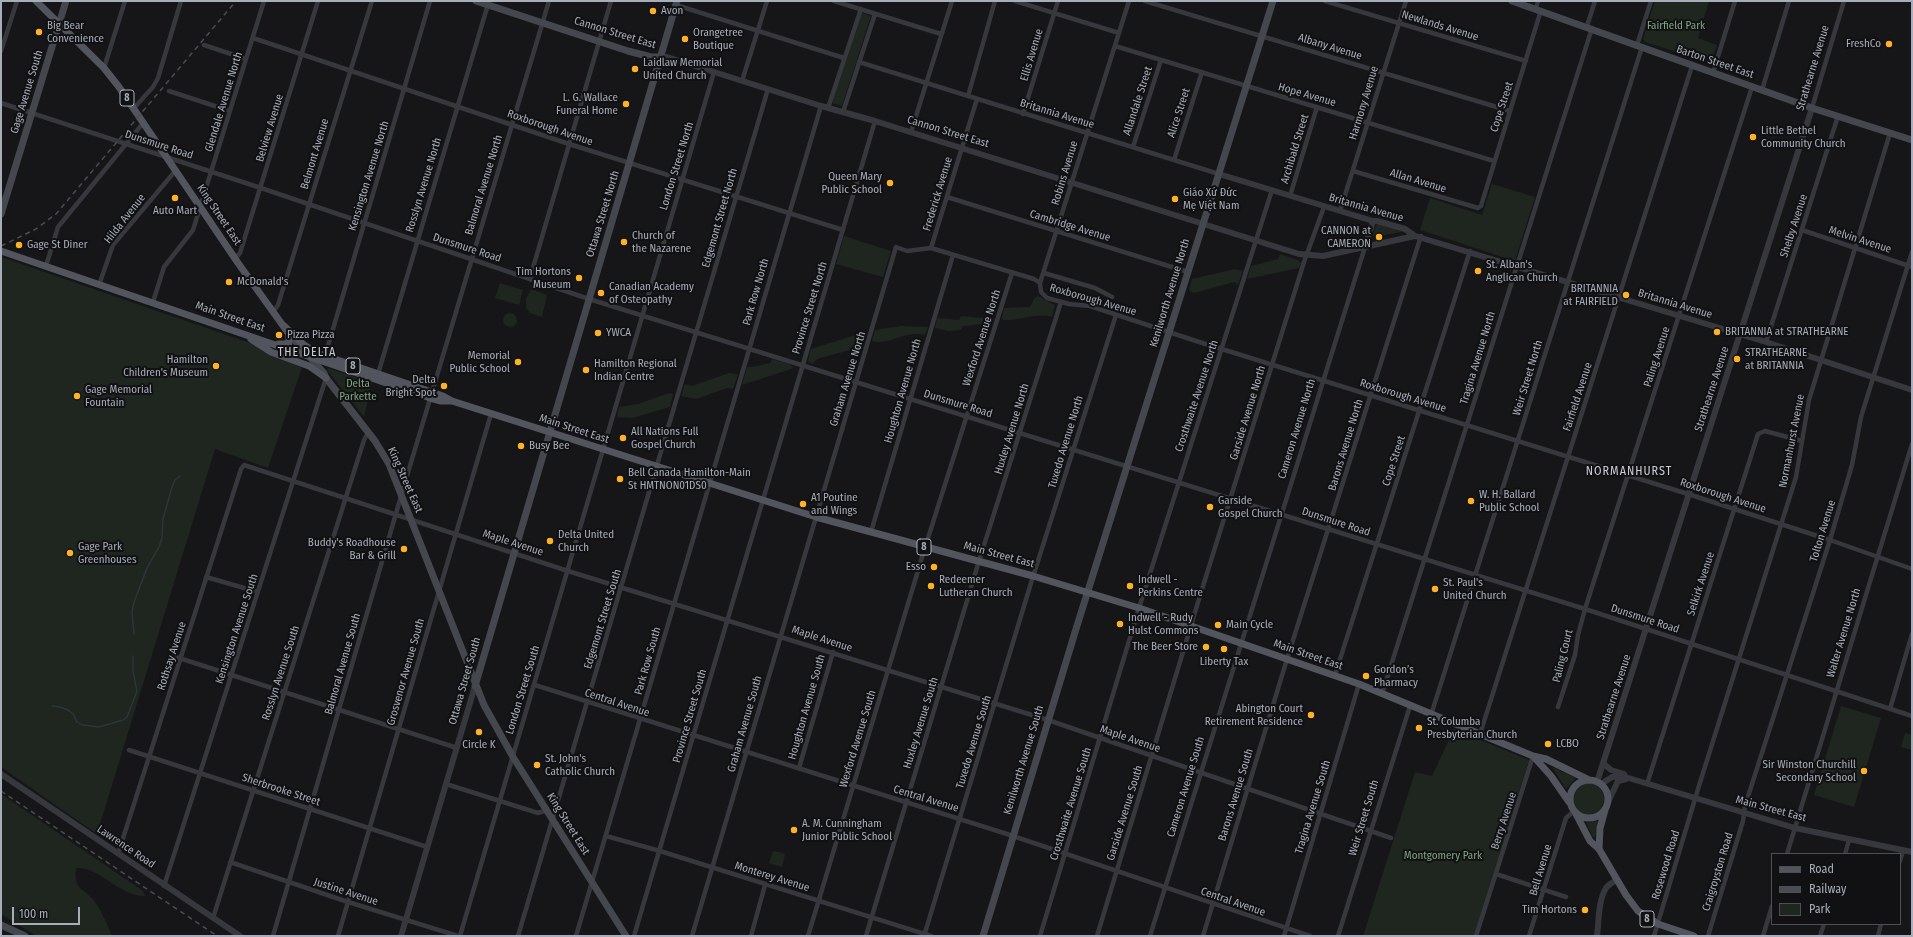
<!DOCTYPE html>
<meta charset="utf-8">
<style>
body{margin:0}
#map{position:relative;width:1913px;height:937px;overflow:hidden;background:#161618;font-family:"Fira Sans Condensed",sans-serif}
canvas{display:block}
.frame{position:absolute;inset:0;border:2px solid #a7adb9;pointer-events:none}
.legend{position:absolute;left:1771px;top:853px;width:130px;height:72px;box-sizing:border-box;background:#111113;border:1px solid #4d4f55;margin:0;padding:5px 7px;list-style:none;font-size:12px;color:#a7adb9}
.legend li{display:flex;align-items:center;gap:8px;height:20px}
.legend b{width:20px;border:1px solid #4d4f55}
.scale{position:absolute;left:12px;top:907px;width:68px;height:18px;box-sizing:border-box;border:2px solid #a7adb9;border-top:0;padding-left:5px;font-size:12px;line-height:14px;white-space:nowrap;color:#a7adb9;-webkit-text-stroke:3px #111113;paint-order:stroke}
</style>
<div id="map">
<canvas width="1913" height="937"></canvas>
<div class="frame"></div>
<ul class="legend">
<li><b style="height:5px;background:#52555d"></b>Road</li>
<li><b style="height:5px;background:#494c52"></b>Railway</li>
<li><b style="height:11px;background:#1e261f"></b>Park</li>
</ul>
<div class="scale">100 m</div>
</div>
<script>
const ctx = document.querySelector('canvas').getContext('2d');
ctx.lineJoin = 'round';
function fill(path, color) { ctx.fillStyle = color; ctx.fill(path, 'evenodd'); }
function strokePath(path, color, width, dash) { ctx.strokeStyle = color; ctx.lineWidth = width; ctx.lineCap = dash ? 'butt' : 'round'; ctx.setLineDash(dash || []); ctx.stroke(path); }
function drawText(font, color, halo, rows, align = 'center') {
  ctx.font = font + ' "Fira Sans Condensed",sans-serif'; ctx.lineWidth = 4; ctx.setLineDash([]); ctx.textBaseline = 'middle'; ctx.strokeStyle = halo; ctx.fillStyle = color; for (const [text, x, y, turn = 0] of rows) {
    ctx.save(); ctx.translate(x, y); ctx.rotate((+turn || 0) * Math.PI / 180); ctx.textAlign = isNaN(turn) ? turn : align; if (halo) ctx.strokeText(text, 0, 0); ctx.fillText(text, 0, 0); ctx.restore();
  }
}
fill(new Path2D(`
 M1655 1H1709L1698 38 1717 45 1711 63 1645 42 1643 39Z
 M862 13 871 16 842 106 832 103Z
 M1492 184 1535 197 1515 261 1420 230 1430 198 1482 215Z
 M1377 224 1400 231 1401 232 1375 237 1373 235 1376 225Z
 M844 236 891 251 883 277 836 264Z
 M1280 254 1298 260 1301 263 1299 268 1247 279 1251 266 1278 259Z
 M1 257 253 344 267 354 302 367 268 468 215 449 97 834 1 767Z
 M1235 269 1243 271 1238 284 1234 282 1194 293 1189 291 1192 279Z
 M500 283 523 290 519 305 495 298Z
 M531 289 547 295 542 317 530 313 526 308V299Z
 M1038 296 1055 305 1052 317C1036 312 1020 321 1003 320L1002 318 1004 308 1030 307 1034 299Z
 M503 320a7 7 0 1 1 14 0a7 7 0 1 1-14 0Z
 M961 316 994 319 991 325C981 322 973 326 963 326L961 330 948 331 935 328 937 318 959 320Z
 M901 326 928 327 925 335C904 330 890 346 872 341L875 330Z
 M862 333 867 334 862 349 857 348 817 359 812 364 808 361 811 349Z
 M772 359 789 364 794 368 742 385 747 367H752L770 363Z
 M328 368 372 383 364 417 327 370Z
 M729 373 738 374 733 389 727 388 696 399 681 396 685 384 692 386Z
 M669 393 673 394 670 407 632 418 617 417 619 407 638 404Z
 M1841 706 1881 718 1854 807 1814 795Z
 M1454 729 1529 760 1474 936H1363L1415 772 1432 776Z
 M1905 733 1912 735V750L1901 747Z
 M1552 767 1576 778 1566 789Z
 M1572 799a16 16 0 1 1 32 0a16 16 0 1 1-32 0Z
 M1 794 143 891 145 896C118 896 100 866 76 868 73 891 85 888 95 902 102 912 107 924 112 936H36L1 914Z
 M1598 821 1595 837H1593L1586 823Z
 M773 851 783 853 785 855 782 867 769 863Z`), '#1e261f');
strokePath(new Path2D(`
 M134 634 132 612 134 602 147 568 159 547 162 538 163 519 172 487 175 480 180 476
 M52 706 60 707 68 710 74 715 76 721 82 725 99 727 123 720 127 717 137 691 133 671V656`), '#2b353d', 1.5);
strokePath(new Path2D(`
 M834 1 941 34
 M1015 1 1119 33
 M1145 1 1510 111
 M1325 1 1526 61
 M676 5 844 58
 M1536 8 1538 1
 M1587 26 1595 1
 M253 38 569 144 843 230
 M204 45 246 59
 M1637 45 1651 1
 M1115 46 1494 161
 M1 51 17 1
 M859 62 1219 174
 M104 68 125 1
 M1713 73 1735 1
 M742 81 767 1
 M1762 90 1789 1
 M169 91 230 111
 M968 96 995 1
 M1 103 261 188 589 299 1585 609 1912 716
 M134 108 153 87 158 78 181 1
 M828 108 861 9
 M1812 108 1844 1
 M843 112 875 14
 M1023 114 1058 1
 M911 132 952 1
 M1133 147 1161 60
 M1174 160 1202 72
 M1353 171 1478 208 1481 206 1541 10
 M1290 196 1317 107
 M947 197 1188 272
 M1340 211 1406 1
 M1802 230 1912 267
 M931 248 977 99
 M235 259 240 253 318 1
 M46 266 58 227 144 122
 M1044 273 1095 288 1112 297
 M530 278 611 1
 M1040 283 1129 1
 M99 285 113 245 176 170
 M153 302 164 267 193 230 264 1
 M273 312 278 305 372 1
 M1766 342 1838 116
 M325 356 430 1
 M378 374 489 1
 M871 532 953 255
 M206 577 258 592
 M173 656 457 748
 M1335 675 1470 251
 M535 685 1007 834 1310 936
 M1382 694 1592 28
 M1558 707 1575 655 1578 635 1585 609 1752 87
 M1890 709 1912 634
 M1431 715 1642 47
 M1480 734 1692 66
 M129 750 427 847
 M799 768 833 652
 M446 784 538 813 547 810
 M1647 784 1758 434 1765 431 1802 441
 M606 836 660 851 931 936
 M118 854 241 469 244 465 568 571 1048 720 1391 838
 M1787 854 1912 444
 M1845 854 1849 840
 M1900 861 1903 851
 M230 862 348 902 458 936
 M1496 874 1566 897
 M164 886 326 378
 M213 918 364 440 368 433
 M273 936 404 486 549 1
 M338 936 491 414
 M460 936 714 72
 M518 936 768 89
 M576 936 821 106
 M634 936 875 121
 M692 936 896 247 907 251 931 248 1034 279 1040 283 1041 292 1047 298 1069 304 1090 306 1196 341 1688 494 1830 540 1912 569
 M751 936 765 885
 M808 936 923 554 1012 273
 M866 936 979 561 1061 302
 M924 936 1031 583 1116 315
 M1040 936 1139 608 1272 190
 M1097 936 1199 599 1304 262 1324 207
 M1150 936 1365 247
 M1203 936 1287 659 1421 236
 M1284 936 1359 684
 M1338 936 1410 706
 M1476 936 1533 756
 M1529 936 1566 818 1574 811
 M1654 936 1698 789 1796 477 1809 400 1890 133
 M1708 936 1743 821 1745 806 1830 540 1852 465 1861 417 1912 252
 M1763 936 1772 906
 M1820 936 1824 924
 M1878 936 1881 924`), '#37383d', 4.5);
strokePath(new Path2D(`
 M660 57H667L821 106 875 121 1299 254 1323 256 1415 236
 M1219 174 1373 221H1377L1405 229 1415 236 1766 342 1912 390
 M1365 247 1373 221
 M1603 763 1611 770 1624 774
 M1 774 240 936
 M1597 782 1812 108
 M1601 784 1612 777 1622 776 1795 828 1912 852
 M1608 802 1618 781 1626 779
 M401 936 475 686
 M1597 936C1599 921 1598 901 1606 888 1609 884 1613 882 1617 880`), '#37383d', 6);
strokePath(new Path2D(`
 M476 1 628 51 651 57H660
 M1512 1 1812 108 1912 140
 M1 214 66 1
 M289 334 324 373 326 378 375 441 389 464 484 705 513 757 626 936
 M475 686 677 1
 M1 925 25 936
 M983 936 1076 629 1273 1`), '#44474d', 7);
strokePath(new Path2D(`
 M36 1 104 68 119 87 238 263 289 334V343L285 344H278
 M1 251 430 398 441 401H451
 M282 324 304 345 317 353 443 396 452 401 816 517 1033 576 1139 608 1359 684 1533 756 1546 759 1589 780
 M251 339 271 352 309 366 326 378
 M1533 756 1551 776 1569 802
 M1570 799a19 19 0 1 1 38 0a19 19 0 1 1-38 0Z
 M1576 814 1590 841 1599 849 1626 895 1638 911 1658 924 1694 936
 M1599 849 1600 828 1605 810`), '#52555d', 7);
strokePath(new Path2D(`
 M1 246 36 229 56 214 236 1
 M1 791 217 936`), '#494c52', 1.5, [5, 4]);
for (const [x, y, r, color] of [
 [653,11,4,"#feb228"],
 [39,32,4,"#feb228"],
 [685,39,4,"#feb228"],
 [1889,44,4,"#feb228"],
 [635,69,4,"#feb228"],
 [626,104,4,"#feb228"],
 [1753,137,4,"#feb228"],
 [890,183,4,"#feb228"],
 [175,198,4,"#feb228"],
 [1175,199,4,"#feb228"],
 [1379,237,4,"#feb228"],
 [624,242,4,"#feb228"],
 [19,245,4,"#feb228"],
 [1478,271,4,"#feb228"],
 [579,278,4,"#feb228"],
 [229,282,4,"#feb228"],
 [601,293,4,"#feb228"],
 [1626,295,4,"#feb228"],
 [1717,332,4,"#feb228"],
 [598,333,4,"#feb228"],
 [279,335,4,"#feb228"],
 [1737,359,4,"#feb228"],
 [518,362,4,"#feb228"],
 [216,366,4,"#feb228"],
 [586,370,4,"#feb228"],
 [444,386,4,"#feb228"],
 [77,396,4,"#feb228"],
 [623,438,4,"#feb228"],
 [521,446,4,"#feb228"],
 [620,479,4,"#feb228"],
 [1471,501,4,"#feb228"],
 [803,504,4,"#feb228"],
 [1210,507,4,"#feb228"],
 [550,541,4,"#feb228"],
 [404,549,4,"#feb228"],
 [70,553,4,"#feb228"],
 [934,567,4,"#feb228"],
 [931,586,4,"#feb228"],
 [1130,586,4,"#feb228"],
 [1435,589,4,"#feb228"],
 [1120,624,4,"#feb228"],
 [1218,625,4,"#feb228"],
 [1206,647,4,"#feb228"],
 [1224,649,4,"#feb228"],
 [1366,676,4,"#feb228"],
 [1311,715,4,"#feb228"],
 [1419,728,4,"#feb228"],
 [479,732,4,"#feb228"],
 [1548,744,4,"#feb228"],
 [537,765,4,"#feb228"],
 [1864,771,4,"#feb228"],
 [794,830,4,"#feb228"],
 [1585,910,4,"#feb228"]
]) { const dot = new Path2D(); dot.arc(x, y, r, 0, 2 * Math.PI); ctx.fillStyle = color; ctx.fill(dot); strokePath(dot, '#111113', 1.5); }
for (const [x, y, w] of [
 [127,98,14],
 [353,366,14],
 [924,547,14],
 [1647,919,14]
]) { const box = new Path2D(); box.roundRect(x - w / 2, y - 8, w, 16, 3); ctx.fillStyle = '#111113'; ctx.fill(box); strokePath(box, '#a7adb9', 1); }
drawText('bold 10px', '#a7adb9', null, [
 ["8",127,98],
 ["8",353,366],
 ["8",924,547],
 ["8",1647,919]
]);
drawText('11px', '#a7adb9', '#111113', [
 ["Avon",661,11],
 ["Big Bear",47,26],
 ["Convenience",47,39],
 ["Orangetree",693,33],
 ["Boutique",693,46],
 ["FreshCo",1881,44,"right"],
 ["Laidlaw Memorial",643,63],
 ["United Church",643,76],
 ["L. G. Wallace",618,98,"right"],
 ["Funeral Home",618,111,"right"],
 ["Little Bethel",1761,131],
 ["Community Church",1761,144],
 ["Queen Mary",882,177,"right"],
 ["Public School",882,190,"right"],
 ["Giáo Xứ Đức",1183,193],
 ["Mẹ Việt Nam",1183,206],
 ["Auto Mart",175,211,"center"],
 ["CANNON at",1371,231,"right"],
 ["CAMERON",1371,244,"right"],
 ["Church of",632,236],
 ["the Nazarene",632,249],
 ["Gage St Diner",27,245],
 ["St. Alban's",1486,265],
 ["Anglican Church",1486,278],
 ["Tim Hortons",571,272,"right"],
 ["Museum",571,285,"right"],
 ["McDonald's",237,282],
 ["Canadian Academy",609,287],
 ["of Osteopathy",609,300],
 ["BRITANNIA",1618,289,"right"],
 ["at FAIRFIELD",1618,302,"right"],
 ["BRITANNIA at STRATHEARNE",1725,332],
 ["YWCA",606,333],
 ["Pizza Pizza",287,335],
 ["STRATHEARNE",1745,353],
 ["at BRITANNIA",1745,366],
 ["Memorial",510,356,"right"],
 ["Public School",510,369,"right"],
 ["Hamilton",208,360,"right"],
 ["Children's Museum",208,373,"right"],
 ["Hamilton Regional",594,364],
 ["Indian Centre",594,377],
 ["Delta",436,380,"right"],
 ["Bright Spot",436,393,"right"],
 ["Gage Memorial",85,390],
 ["Fountain",85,403],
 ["All Nations Full",631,432],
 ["Gospel Church",631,445],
 ["Busy Bee",529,446],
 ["Bell Canada Hamilton-Main",628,473],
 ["St HMTNON01DS0",628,486],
 ["W. H. Ballard",1479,495],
 ["Public School",1479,508],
 ["A1 Poutine",811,498],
 ["and Wings",811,511],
 ["Garside",1218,501],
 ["Gospel Church",1218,514],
 ["Delta United",558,535],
 ["Church",558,548],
 ["Buddy's Roadhouse",396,543,"right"],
 ["Bar & Grill",396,556,"right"],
 ["Gage Park",78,547],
 ["Greenhouses",78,560],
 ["Esso",926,567,"right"],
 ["Redeemer",939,580],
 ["Lutheran Church",939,593],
 ["Indwell -",1138,580],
 ["Perkins Centre",1138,593],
 ["St. Paul's",1443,583],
 ["United Church",1443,596],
 ["Indwell - Rudy",1128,618],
 ["Hulst Commons",1128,631],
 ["Main Cycle",1226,625],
 ["The Beer Store",1198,647,"right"],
 ["Liberty Tax",1224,662,"center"],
 ["Gordon’s",1374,670],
 ["Pharmacy",1374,683],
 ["Abington Court",1303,709,"right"],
 ["Retirement Residence",1303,722,"right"],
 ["St. Columba",1427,722],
 ["Presbyterian Church",1427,735],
 ["LCBO",1556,744],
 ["Circle K",479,745,"center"],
 ["St. John's",545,759],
 ["Catholic Church",545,772],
 ["Sir Winston Churchill",1856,765,"right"],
 ["Secondary School",1856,778,"right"],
 ["A. M. Cunningham",802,824],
 ["Junior Public School",802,837],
 ["Tim Hortons",1577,910,"right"]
], 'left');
drawText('11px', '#a7adb9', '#111113', [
 ["Newlands Avenue",1440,26,17],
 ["Cannon Street East",615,33,17],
 ["Albany Avenue",1330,47,17],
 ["Ellis Avenue",1032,55,-73],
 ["Barton Street East",1715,62,19],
 ["Strathearne Avenue",1813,68,-73],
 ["Gage Avenue South",27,92,-73],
 ["Hope Avenue",1307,95,16],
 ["Allandale Street",1138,101,-72],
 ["Glendale Avenue North",224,102,-73],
 ["Harmony Avenue",1364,103,-73],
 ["Cope Street",1502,107,-72],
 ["Alice Street",1179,113,-72],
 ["Britannia Avenue",1057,114,17],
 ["Belview Avenue",270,128,-73],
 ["Roxborough Avenue",550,128,19],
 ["Cannon Street East",948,132,17],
 ["Dunsmure Road",159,145,18],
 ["Archibald Street",1295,149,-73],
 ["Belmont Avenue",315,154,-73],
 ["London Street North",677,166,-73],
 ["Robins Avenue",1065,173,-73],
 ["Kensington Avenue North",369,176,-73],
 ["Allan Avenue",1418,181,17],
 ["Rosslyn Avenue North",424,185,-73],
 ["Balmoral Avenue North",484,185,-73],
 ["Frederick Avenue",938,194,-73],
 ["Britannia Avenue",1366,208,16],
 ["Ottawa Street North",603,214,-73],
 ["King Street East",219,215,56],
 ["Edgemont Street North",720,218,-74],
 ["Hilda Avenue",125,219,-52],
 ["Cambridge Avenue",1070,226,17],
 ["Shelby Avenue",1794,226,-72],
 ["Melvin Avenue",1860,240,18],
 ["Dunsmure Road",467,248,18],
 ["Park Row North",756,292,-74],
 ["Kenilworth Avenue North",1170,293,-73],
 ["Roxborough Avenue",1093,300,16],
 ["Britannia Avenue",1675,304,17],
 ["Province Street North",810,308,-73],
 ["Main Street East",230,317,19],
 ["Wexford Avenue North",982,338,-72],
 ["Paling Avenue",1657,357,-72],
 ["Tragina Avenue North",1478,358,-73],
 ["Weir Street North",1528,378,-73],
 ["Graham Avenue North",848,379,-73],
 ["Strathearne Avenue",1712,389,-72],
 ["Houghton Avenue North",903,391,-74],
 ["Crosthwaite Avenue North",1197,396,-72],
 ["Roxborough Avenue",1403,396,17],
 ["Fairfield Avenue",1578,397,-72],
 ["Dunsmure Road",958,404,17],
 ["Garside Avenue North",1248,413,-73],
 ["Main Street East",574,429,18],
 ["Huxley Avenue North",1012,429,-73],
 ["Cameron Avenue North",1297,429,-73],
 ["Normanhurst Avenue",1792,441,-79],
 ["Tuxedo Avenue North",1066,442,-73],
 ["Barons Avenue North",1346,445,-73],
 ["Cope Street",1394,461,-72],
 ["King Street East",405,480,66],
 ["Roxborough Avenue",1723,496,18],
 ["Dunsmure Road",1336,522,18],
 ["Tolton Avenue",1823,531,-73],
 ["Maple Avenue",513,543,18],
 ["Main Street East",999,555,15],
 ["Selkirk Avenue",1701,584,-72],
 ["Edgemont Street South",603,619,-73],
 ["Dunsmure Road",1645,619,18],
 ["Kensington Avenue South",237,629,-72],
 ["Walter Avenue North",1844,633,-73],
 ["Maple Avenue",822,639,18],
 ["Main Street East",1308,655,19],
 ["Rothsay Avenue",172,656,-72],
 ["Paling Court",1563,656,-76],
 ["Park Row South",648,661,-74],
 ["Balmoral Avenue South",343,664,-74],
 ["Grosvenor Avenue South",406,672,-74],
 ["Rosslyn Avenue South",281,673,-72],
 ["Ottawa Street South",465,681,-74],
 ["London Street South",523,690,-73],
 ["Strathearne Avenue",1614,697,-72],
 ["Central Avenue",617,703,18],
 ["Houghton Avenue South",807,707,-74],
 ["Province Street South",690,716,-74],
 ["Huxley Avenue South",921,723,-73],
 ["Graham Avenue South",745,724,-74],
 ["Wexford Avenue South",858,739,-73],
 ["Maple Avenue",1130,739,19],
 ["Tuxedo Avenue South",974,742,-73],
 ["Kenilworth Avenue South",1024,760,-73],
 ["Cameron Avenue South",1186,787,-73],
 ["Sherbrooke Street",281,790,18],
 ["Barons Avenue South",1236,795,-73],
 ["Central Avenue",926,799,17],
 ["Crosthwaite Avenue South",1071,804,-73],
 ["Tragina Avenue South",1313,807,-73],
 ["Main Street East",1771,809,15],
 ["Garside Avenue South",1125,813,-73],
 ["Weir Street South",1364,818,-73],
 ["Berry Avenue",1504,821,-72],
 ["King Street East",568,824,58],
 ["Lawrence Road",126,847,34],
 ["Rosewood Road",1666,865,-73],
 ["Bell Avenue",1541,870,-73],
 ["Craigroyston Road",1718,872,-73],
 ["Monterey Avenue",772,877,17],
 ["Justine Avenue",346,892,18],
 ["Central Avenue",1233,902,19]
]);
drawText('11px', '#7da57e', '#111113', [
 ["Fairfield Park",1676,26],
 ["Delta",358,384],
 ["Parkette",358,397],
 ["Montgomery Park",1443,856]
]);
ctx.letterSpacing = '1px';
drawText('12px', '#c8ccd5', '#111113', [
 ["THE DELTA",307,353],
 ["NORMANHURST",1629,472]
]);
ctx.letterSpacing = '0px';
</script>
